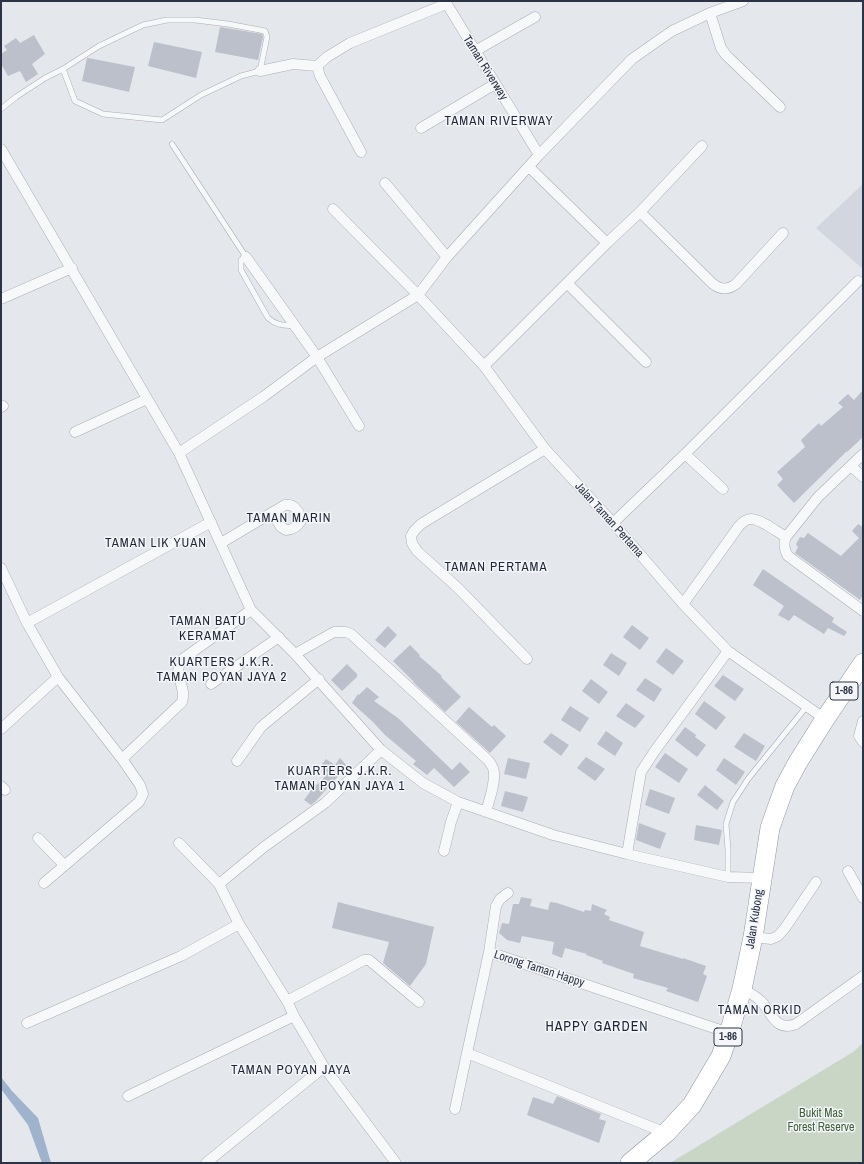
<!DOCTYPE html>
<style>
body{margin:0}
#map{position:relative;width:864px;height:1164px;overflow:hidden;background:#e4e7ec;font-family:"Archivo Narrow",sans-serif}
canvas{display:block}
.frame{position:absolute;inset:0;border:2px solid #2b3445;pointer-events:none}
</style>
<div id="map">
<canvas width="864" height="1164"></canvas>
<div class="frame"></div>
</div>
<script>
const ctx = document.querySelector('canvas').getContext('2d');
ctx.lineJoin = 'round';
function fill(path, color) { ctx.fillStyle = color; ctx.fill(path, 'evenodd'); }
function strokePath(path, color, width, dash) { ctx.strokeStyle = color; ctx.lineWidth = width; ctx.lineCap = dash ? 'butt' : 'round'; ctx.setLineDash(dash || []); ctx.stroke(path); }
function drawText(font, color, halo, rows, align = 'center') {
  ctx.font = font + ' "Archivo Narrow",sans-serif'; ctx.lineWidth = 3; ctx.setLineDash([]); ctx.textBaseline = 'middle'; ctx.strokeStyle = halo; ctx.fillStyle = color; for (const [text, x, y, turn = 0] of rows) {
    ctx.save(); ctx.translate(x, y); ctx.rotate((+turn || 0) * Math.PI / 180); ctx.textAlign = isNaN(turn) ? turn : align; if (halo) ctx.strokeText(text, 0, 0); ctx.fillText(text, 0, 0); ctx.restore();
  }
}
fill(new Path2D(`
 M863 184V269L816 228Z`), '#d2d6de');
fill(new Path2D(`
 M863 1043V1163H670L853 1052Z`), '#c9d6c5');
fill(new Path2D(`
 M1 1077 12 1091 38 1118 51 1163H42L28 1125 1 1089Z`), '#9fb4cc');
fill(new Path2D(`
 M220 27 262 34 263 37 258 60 215 52Z
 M34 35 45 54 32 64 38 74 26 82 20 71 8 76 1 64V54L7 50 4 46 16 38 20 43Z
 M154 42 202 52 196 78 148 66Z
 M87 58H88L135 67 129 92 82 81Z
 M863 390V437L847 452V451L794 503 777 485 783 479 777 472 805 447 801 440 819 423 821 426 843 407 838 403 848 394 854 400Z
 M858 524 863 527V595L860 600 795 553 798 547 796 544 800 537 804 538 808 533 841 556 859 538 852 531Z
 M763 569 834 618 832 622 847 632 844 636 828 628 824 634 794 615 789 621 778 615 784 606 753 585Z
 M632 625 649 638 640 650 623 637Z
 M388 626 397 635 385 648 375 640Z
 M410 645 420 655 419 656 442 676 441 677 461 697 445 712 413 682H414L393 661Z
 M666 648 684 661 673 675 656 662Z
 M611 653 627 663 619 676 603 665Z
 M347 664 357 674V677L342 691 331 680Z
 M723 675 744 689 735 701 714 686Z
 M645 678 662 689 654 702 636 690Z
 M591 679 608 692 599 704 582 691Z
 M367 687 379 697 374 701 398 718 452 770 460 762 470 772 454 787 434 768 427 775 413 764 416 761 385 735 373 722 352 703 358 694 359 695Z
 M704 701 726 717 716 730 695 714Z
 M626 703 645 716 635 728 616 716Z
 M570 706 589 718 580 732 561 720Z
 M469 707 492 727 494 725 506 736 490 753 456 722Z
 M685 727 696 735 695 737 706 745 697 757 675 740Z
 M606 731 623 743 615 756 597 744Z
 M551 733 569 745 561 756 543 742Z
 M744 733 765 746 756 761 734 747Z
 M665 753 688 769 679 783 655 767Z
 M586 757 605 769 595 781 577 768Z
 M340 758 347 766 316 801 311 805 304 800 310 792 301 786 308 779 317 785 328 773 320 767 326 759 335 765Z
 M508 758 530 763 526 779 504 774Z
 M724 758 745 772 736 785 716 770Z
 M705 785 724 801 717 810 697 795Z
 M650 789 675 798 669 814 645 805Z
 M505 791 528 797 523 812 501 806Z
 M639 823 666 833 660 849 636 840Z
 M696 825 722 830 719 845 694 840Z
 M521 897 532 899 530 906 548 910 550 902 557 903 584 912 585 910 591 911 592 904 607 910 604 914 610 917 609 920 644 932 640 946 683 959V958L706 966 703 974 707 976 698 1002 666 991 668 988 633 978 634 974 602 963 603 961 586 955 587 954 565 948 562 958 552 954 554 942 522 936 520 943 507 940 499 933 502 923 509 924 513 904H519Z
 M338 902 434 927 426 964 410 986 383 963 389 942 332 928Z
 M557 1096 601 1114 599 1119 606 1121 599 1143 527 1115 533 1097 553 1104Z`), '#bbc0ca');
const lane = new Path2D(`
 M1 109 16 97 45 78 63 69 99 46 143 25 167 20H195L228 24 265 31 267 37 260 71 241 76 201 95 162 120 103 114 75 101 63 69
 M172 144 246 257 241 260V270L268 318C277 326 284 325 295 326
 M728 877V850L726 824 733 802 748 779 807 706`);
const street = new Path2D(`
 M445 1 539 155
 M710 13 721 48 726 55 780 107
 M475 51 535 17
 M317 66 327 57 350 43 446 4
 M317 66 320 76 361 152
 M260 71 293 64 317 66
 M421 128 495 84
 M1 149 179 453 251 610 295 654 381 750 423 783 458 802 553 835 627 854 728 877 762 878
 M529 167 607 243 567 283
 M385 183 447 257
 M333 209 418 295 484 366 545 449 613 523 683 604 728 651 825 719
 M640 212 713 284C721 290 728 290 736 284L783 233
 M607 243 640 212 702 146
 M246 257 317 357 359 426
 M1 299 72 268
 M484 366 567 283 646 362
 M1 407 3 406
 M75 432 147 399
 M179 453 263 397 317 357 418 295 447 257 539 155 632 59 672 31 710 13 743 1
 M685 454 723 489
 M863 454 818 497 786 537C783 544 784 549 788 556L863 611
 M851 466 863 477
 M613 523 685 454 858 281
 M221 543 285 505C294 503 300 512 301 521 298 526 292 530 286 530L281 527 272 513
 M1 568 27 623
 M683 604 739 526C749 515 755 519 767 525 773 529 780 533 786 537
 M295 654 334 632H346L351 634 488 760C490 763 492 765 493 768 497 780 489 800 486 812
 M527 659 458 588 417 551 412 543 411 536 414 531 421 524 545 449
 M211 684 279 637
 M863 721 859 736 863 742
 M1 729 58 677
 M381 750 325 803 264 847 219 884 239 924 287 1001 294 1016 324 1067 396 1163
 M122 759 182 702C188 685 169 674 184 658L251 610
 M237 761 261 727 319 679
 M1 786 5 790
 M38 838 64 865
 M179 843 219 884
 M444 851 451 822 458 802
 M627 854 641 772 654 752 728 651
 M848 871 863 898
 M44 883 139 802 143 794 140 785 122 759 58 677 27 623 211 522
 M753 937 771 939 778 936 785 928 816 882
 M489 952 496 906 500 899 508 893
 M742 989C749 992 755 996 761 1001 772 1013 775 1032 796 1024L863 976
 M287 1001 364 960H369L419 1002
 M27 1023 181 956 239 924
 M128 1096 294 1016
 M455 1109 467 1053
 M666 1133 467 1053 489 952 729 1033
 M206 1163 324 1067`);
const highway = new Path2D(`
 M630 1163 666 1133 692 1105 721 1056 729 1033 742 989 753 937 770 828 777 808 785 786 798 762 825 719 863 663`);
strokePath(lane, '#a9aeb7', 6);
strokePath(street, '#a9aeb7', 11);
strokePath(highway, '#8b94a3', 20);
strokePath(lane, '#f7f8fa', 5);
strokePath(street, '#f7f8fa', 10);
strokePath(highway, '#fff', 19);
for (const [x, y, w] of [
 [844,691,28],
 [728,1037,28]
]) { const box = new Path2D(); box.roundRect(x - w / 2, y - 9, w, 18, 3); ctx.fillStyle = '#f4f6f9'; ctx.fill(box); strokePath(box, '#2b3445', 1); }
drawText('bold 11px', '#2b3445', null, [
 ["1-86",844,691],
 ["1-86",728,1037]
]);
drawText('12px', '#2b3445', '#f4f6f9', [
 ["Taman Riverway",485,68,58],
 ["Jalan Taman Pertama",609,520,48],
 ["Jalan Kubong",755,919,-81],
 ["Lorong Taman Happy",539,969,18]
]);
drawText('12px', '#3f6138', '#f4f6f9', [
 ["Bukit Mas",821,1114],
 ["Forest Reserve",821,1128]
]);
ctx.letterSpacing = '1px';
drawText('13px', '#1d2536', '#f4f6f9', [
 ["TAMAN RIVERWAY",499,122],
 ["TAMAN MARIN",289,519],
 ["TAMAN LIK YUAN",156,544],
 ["TAMAN PERTAMA",496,568],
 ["TAMAN BATU",208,622],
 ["KERAMAT",208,637],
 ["KUARTERS J.K.R.",222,663],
 ["TAMAN POYAN JAYA 2",222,678],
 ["KUARTERS J.K.R.",340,772],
 ["TAMAN POYAN JAYA 1",340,787],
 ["TAMAN ORKID",760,1011],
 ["TAMAN POYAN JAYA",291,1071]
]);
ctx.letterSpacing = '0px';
ctx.letterSpacing = '1px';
drawText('14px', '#1d2536', '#f4f6f9', [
 ["HAPPY GARDEN",597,1027]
]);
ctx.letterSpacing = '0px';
</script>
